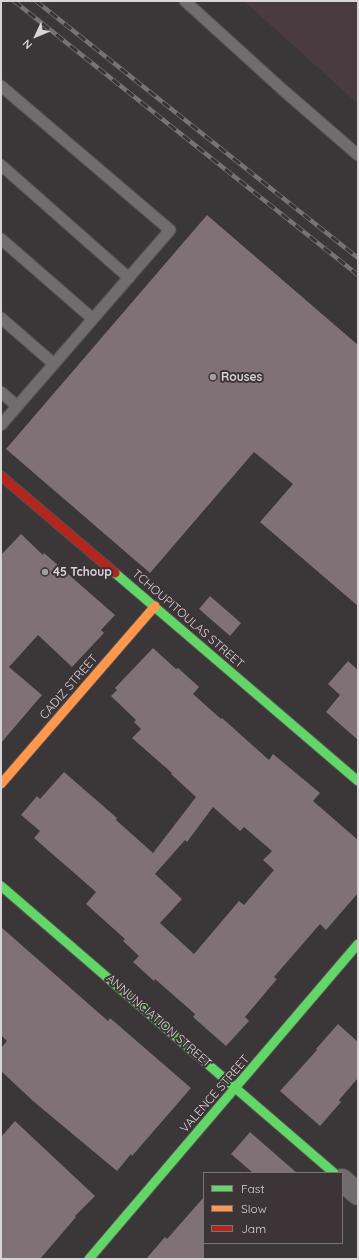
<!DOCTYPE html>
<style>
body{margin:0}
#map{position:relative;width:359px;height:1260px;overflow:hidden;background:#3b3638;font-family:Quicksand,sans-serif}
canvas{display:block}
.frame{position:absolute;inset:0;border:2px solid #d9d4d5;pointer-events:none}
.legend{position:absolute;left:203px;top:1172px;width:140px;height:72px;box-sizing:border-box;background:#3d3437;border:1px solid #7b7476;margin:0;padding:5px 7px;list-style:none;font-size:12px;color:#d9d4d5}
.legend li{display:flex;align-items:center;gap:8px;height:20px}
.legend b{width:20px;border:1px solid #7b7476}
.north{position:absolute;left:16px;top:16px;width:40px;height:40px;-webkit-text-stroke:3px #3d3437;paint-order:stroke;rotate:226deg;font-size:11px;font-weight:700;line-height:16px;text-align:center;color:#d9d4d5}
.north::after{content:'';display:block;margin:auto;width:14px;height:18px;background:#d9d4d5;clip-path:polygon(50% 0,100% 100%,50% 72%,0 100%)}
</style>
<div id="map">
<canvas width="359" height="1260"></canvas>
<div class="frame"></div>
<ul class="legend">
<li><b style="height:5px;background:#63d668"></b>Fast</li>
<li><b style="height:5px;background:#ff974d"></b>Slow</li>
<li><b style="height:5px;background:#b3261e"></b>Jam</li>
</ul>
<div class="north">N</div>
</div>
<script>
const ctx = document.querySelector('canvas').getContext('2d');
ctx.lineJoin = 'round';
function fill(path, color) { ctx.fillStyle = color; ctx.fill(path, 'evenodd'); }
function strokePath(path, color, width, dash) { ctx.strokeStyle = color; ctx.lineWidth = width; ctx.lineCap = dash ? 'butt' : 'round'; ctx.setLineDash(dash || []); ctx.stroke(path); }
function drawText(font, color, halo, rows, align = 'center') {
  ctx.font = font + ' Quicksand,sans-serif'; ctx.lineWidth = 4; ctx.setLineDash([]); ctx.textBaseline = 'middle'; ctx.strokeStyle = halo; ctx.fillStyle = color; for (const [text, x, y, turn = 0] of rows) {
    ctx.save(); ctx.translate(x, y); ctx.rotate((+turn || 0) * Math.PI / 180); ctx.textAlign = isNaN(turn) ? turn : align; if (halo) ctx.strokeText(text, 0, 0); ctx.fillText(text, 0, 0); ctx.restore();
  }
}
fill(new Path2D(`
 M244 1H358V104Z`), '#493b40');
fill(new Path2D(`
 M207 215 358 345V606L260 522 293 484 254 452 150 573 6 449Z
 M21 534 43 555 44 553 115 615 101 630 104 633 72 667 38 635 9 667 42 695 1 743V555Z
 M210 596 241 623 230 636 199 609Z
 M153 648 176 669 178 668 199 687 193 694 221 719 222 718 269 760 273 754 320 793 313 801 358 840V893L326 930 320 924 274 977 277 979 245 1017 249 1021 226 1046 193 1017 195 1014 155 979 154 981 133 962 139 956 123 941 125 939 86 904 96 892 34 838 40 831 21 815 37 796 40 799 64 772 117 818 116 820 153 853 196 797 171 774 172 773 132 738 141 729 134 722 136 720 111 696 117 690 115 688ZM213 807 240 831 244 827 272 851 263 860 274 870 244 905 239 901 194 954 160 923 182 899 155 874 185 840 187 842Z
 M348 661 358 670V740L326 712 340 695 328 684Z
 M1 927 108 1021 110 1018 191 1088 132 1156 131 1154 117 1171 33 1101 1 1071V1048L7 1041 1 1035Z
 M338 1024 358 1042V1078L339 1100 341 1102 320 1126 280 1091 317 1050 316 1049Z
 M15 1121 95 1196 75 1216 76 1217 40 1259H1V1137Z
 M250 1132 297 1173H253L231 1154Z
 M204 1197V1259H146L165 1237 167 1239Z`), '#7f7176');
const lane = new Path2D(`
 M185 1 283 90 358 155
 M1 86 170 230 1 425
 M1 165 129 278
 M1 239 93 319
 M1 318 54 364
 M1 392 17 406`);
const street = new Path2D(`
 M342 1180 358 1194`);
const fast = new Path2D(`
 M115 573 358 781
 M1 886 334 1173
 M89 1259 358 944`);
const slow = new Path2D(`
 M1 784 155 606`);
const jam = new Path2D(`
 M1 476 115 573`);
strokePath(lane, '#565254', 13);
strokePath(street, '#565254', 24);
strokePath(fast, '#565254', 11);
strokePath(slow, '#565254', 11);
strokePath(jam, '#565254', 11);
strokePath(lane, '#716c6e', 11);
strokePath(street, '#716c6e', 22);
strokePath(fast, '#63d668', 9);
strokePath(slow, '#ff974d', 9);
strokePath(jam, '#b3261e', 9);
const rail = new Path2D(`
 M14 1 358 275
 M36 1 358 258`);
strokePath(rail, '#767374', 4.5);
strokePath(rail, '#3d3437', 3, [9]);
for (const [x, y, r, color] of [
 [213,377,4,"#a29d9e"],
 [45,572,4,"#a29d9e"]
]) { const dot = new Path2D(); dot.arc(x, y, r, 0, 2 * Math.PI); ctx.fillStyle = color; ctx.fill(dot); strokePath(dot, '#3d3437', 1.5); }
drawText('bold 12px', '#d9d4d5', '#3d3437', [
 ["Rouses",221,377],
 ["45 Tchoup",53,572]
], 'left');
drawText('12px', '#d9d4d5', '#3d3437', [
 ["TCHOUPITOULAS STREET",188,619,41],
 ["CADIZ STREET",69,687,-49],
 ["ANNUNCIATION STREET",159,1021,41],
 ["VALENCE STREET",215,1094,-49]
]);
</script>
